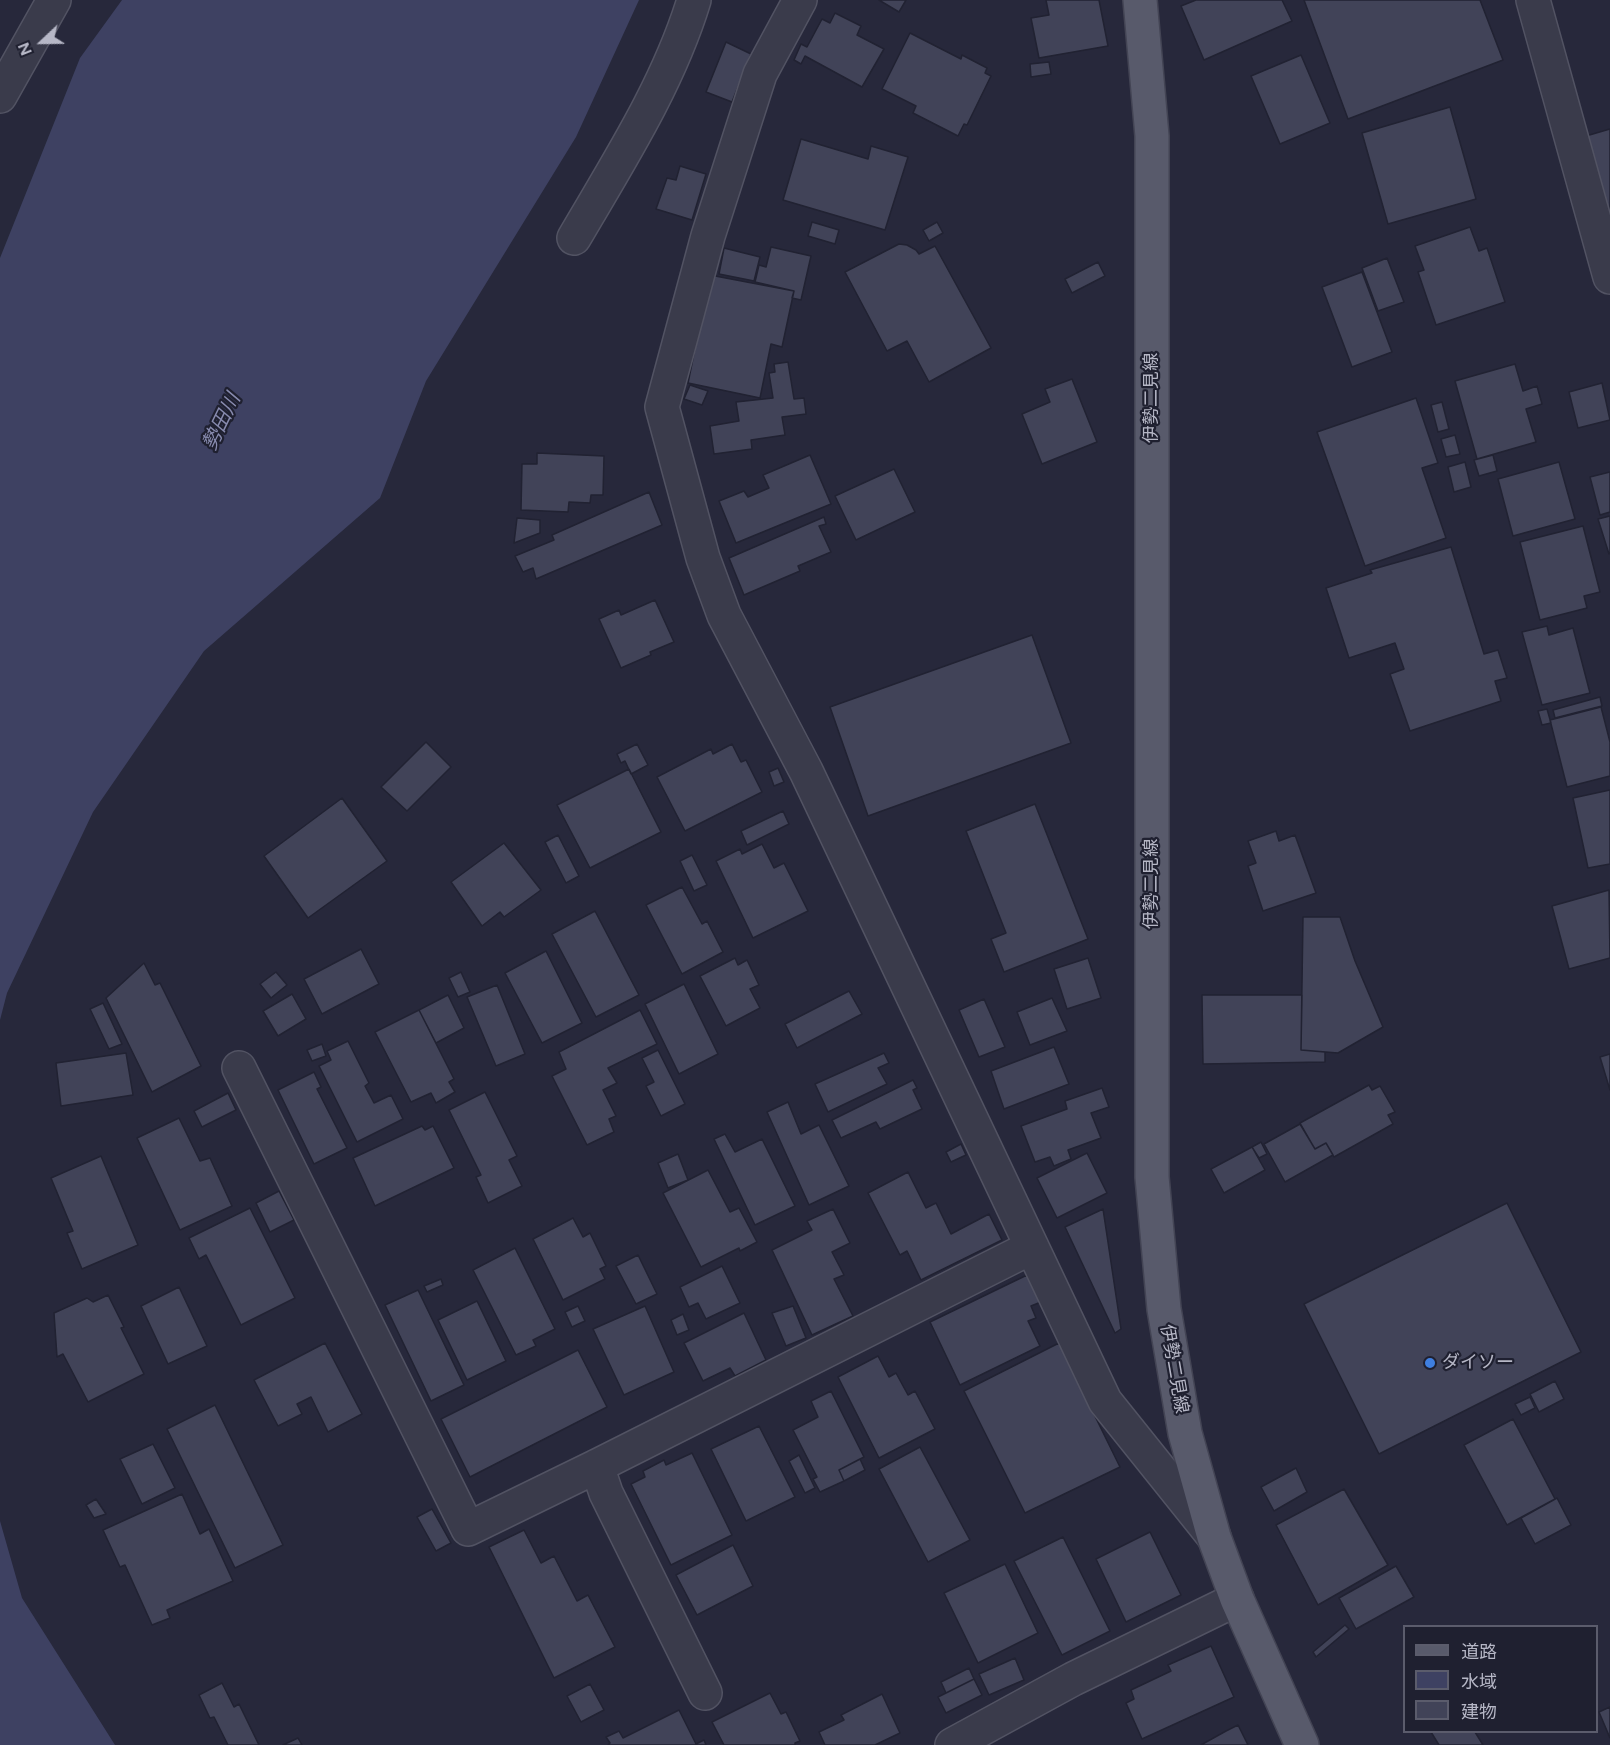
<!DOCTYPE html>
<meta charset="utf-8">
<style>
body{margin:0}
#map{position:relative;width:1610px;height:1745px;overflow:hidden;background:#27283b;font-family:Figtree,"Noto Sans JP",sans-serif}
canvas{display:block}
.legend{position:absolute;left:1403px;top:1625px;width:195px;height:108px;box-sizing:border-box;background:#1f2030;border:2px solid #5b5c6c;margin:0;padding:8px 10px;list-style:none;font-size:18px;color:#b6b7c6}
.legend li{display:flex;align-items:center;gap:12px;height:30px}
.legend b{width:30px;border:2px solid #5b5c6c}
.north{position:absolute;left:12px;top:12px;width:60px;height:60px;-webkit-text-stroke:4px #1f2030;paint-order:stroke;rotate:248deg;font-size:16px;font-weight:700;line-height:24px;text-align:center;color:#b6b7c6}
.north::after{content:'';display:block;margin:auto;width:21px;height:27px;background:#b6b7c6;clip-path:polygon(50% 0,100% 100%,50% 72%,0 100%)}
</style>
<div id="map">
<canvas width="1610" height="1745"></canvas>
<ul class="legend">
<li><b style="height:8px;background:#585a6b"></b>道路</li>
<li><b style="height:16px;background:#3e4162"></b>水域</li>
<li><b style="height:16px;background:#414358"></b>建物</li>
</ul>
<div class="north">N</div>
</div>
<script>
const ctx = document.querySelector('canvas').getContext('2d');
ctx.lineJoin = 'round';
function fill(path, color) { ctx.fillStyle = color; ctx.fill(path, 'evenodd'); }
function strokePath(path, color, width, dash) { ctx.strokeStyle = color; ctx.lineWidth = width; ctx.lineCap = dash ? 'butt' : 'round'; ctx.setLineDash(dash || []); ctx.stroke(path); }
function drawText(font, color, halo, rows, align = 'center') {
  ctx.font = font + ' Figtree,"Noto Sans JP",sans-serif'; ctx.lineWidth = 4.5; ctx.setLineDash([]); ctx.textBaseline = 'middle'; ctx.strokeStyle = halo; ctx.fillStyle = color; for (const [text, x, y, turn = 0] of rows) {
    ctx.save(); ctx.translate(x, y); ctx.rotate((+turn || 0) * Math.PI / 180); ctx.textAlign = isNaN(turn) ? turn : align; if (halo) ctx.strokeText(text, 0, 0); ctx.fillText(text, 0, 0); ctx.restore();
  }
}
fill(new Path2D(`
 M122 0H639L576 137 426 381 380 498 204 651 93 812 7 993 0 1020V258L80 58Z
 M0 1521 22 1598 115 1745H0Z`), '#3e4162');
const building = new Path2D(`
 M879 0H906L899 12Z
 M1046 0H1099L1108 46 1039 58 1031 18 1049 15Z
 M1196 0H1282L1292 21 1204 60 1181 6Z
 M1304 0H1480L1503 60 1348 119Z
 M835 13 861 26 857 35 884 49 862 87 805 56 801 64 794 60 801 44 807 47 822 19 830 23Z
 M910 33 961 59 962 55 987 68 985 73 991 76 967 125 964 124 958 136 913 113 916 106 882 89Z
 M726 42 751 54 732 102 706 92Z
 M1301 55 1330 123 1280 144 1251 76Z
 M1049 62 1051 74 1031 77 1030 64Z
 M1450 107 1476 199 1388 224 1362 133Z
 M1610 129V214L1586 136Z
 M801 139 868 159 871 146 908 157 885 230 783 200Z
 M680 166 706 174 692 220 656 209 667 178 676 180Z
 M812 222 839 230 835 244 808 236Z
 M937 222 943 233 929 241 923 230Z
 M1470 227 1479 251 1487 248 1505 302 1436 325 1418 272 1424 270 1415 246Z
 M899 244 907 245 916 250 919 254 935 246 991 348 929 382 907 341 887 351 845 272Z
 M771 247 811 256 801 300 792 298 794 291 755 282 759 265 766 267Z
 M724 248 760 257 754 281 719 274Z
 M1387 258 1404 302 1378 311 1362 268Z
 M1098 262 1105 276 1072 293 1065 279Z
 M1362 272 1392 352 1352 367 1322 287Z
 M710 275 794 291 782 347 771 344 760 398 688 383Z
 M788 362 794 399 804 398 806 414 782 417 785 435 751 440 752 449 714 454 710 426 739 421 736 402 773 398 769 373 775 372 774 364Z
 M1515 364 1523 391 1537 386 1542 404 1526 409 1536 442 1477 459 1455 381Z
 M1072 379 1097 442 1042 464 1022 414 1050 402 1045 389Z
 M1602 383 1610 420 1578 428 1569 392Z
 M690 385 708 391 702 405 684 399Z
 M1416 398 1438 463 1422 468 1446 538 1365 566 1317 432Z
 M1442 402 1449 429 1438 432 1431 405Z
 M1455 435 1460 454 1446 457 1441 439Z
 M537 453 604 456 603 495H591L590 503 569 502 568 512 521 510 522 464H537Z
 M810 455 831 504 736 543 719 501 744 491 748 497 769 488 763 475Z
 M1493 455 1497 471 1479 476 1474 460Z
 M1465 462 1471 487 1454 492 1448 467Z
 M1559 462 1575 519 1513 536 1498 479Z
 M894 469 915 512 856 540 835 496Z
 M1610 472V512L1600 515 1590 477Z
 M649 492 662 525 536 579 533 568 523 572 515 556 554 540 552 535Z
 M1610 516V553L1609 554 1598 519Z
 M824 517 826 524 819 526 831 552 798 566 800 571 744 595 729 558Z
 M517 518 540 520V533L514 543Z
 M1583 526 1600 592 1584 596 1587 608 1540 620 1520 542Z
 M1451 547 1484 654 1498 650 1507 678 1495 681 1501 701 1410 731 1390 674 1404 669 1395 643 1349 658 1326 588 1372 573 1370 570Z
 M655 600 674 642 650 652 651 655 621 668 599 619 619 610 621 615Z
 M1547 626 1549 635 1573 628 1590 693 1542 705 1522 632Z
 M1032 635 1071 743 868 816 830 707Z
 M1600 697 1602 706 1555 718 1553 710Z
 M1601 707 1610 742V776L1567 787 1550 720Z
 M1547 709 1551 723 1542 725 1538 711Z
 M426 742 451 767 407 811 381 787Z
 M637 744 648 765 631 774 625 761 621 763 617 754Z
 M732 744 741 762 746 760 762 792 685 831 657 777 711 749 713 754Z
 M778 768 784 782 774 786 769 772Z
 M629 769 661 832 590 868 557 805Z
 M1610 790V864L1588 868 1573 798Z
 M342 798 387 861 308 918 264 856Z
 M1035 804 1088 939 1004 972 991 939 1006 933 966 831Z
 M783 811 789 824 747 845 741 831Z
 M1276 831 1279 841 1295 835 1316 893 1263 911 1248 866 1256 863 1248 841Z
 M558 835 579 876 566 883 545 842Z
 M504 843 541 890 504 917 500 912 482 926 451 882Z
 M762 844 774 868 784 863 808 911 753 938 716 861 740 849 742 854Z
 M692 855 707 885 694 891 680 861Z
 M682 887 702 924 707 921 723 952 682 974 646 905Z
 M1609 890 1610 958 1569 969 1552 906Z
 M595 911 639 995 596 1017 552 934Z
 M1303 917H1340L1355 961 1383 1027 1338 1053 1301 1050Z
 M361 949 379 984 322 1014 304 979Z
 M546 951 582 1023 542 1043 505 973Z
 M735 958 738 965 747 960 759 985 750 989 760 1008 726 1026 700 976Z
 M1088 958 1101 998 1067 1009 1054 969Z
 M144 963 155 985 160 983 201 1066 152 1092 106 998Z
 M276 972 287 985 271 998 260 984Z
 M461 972 470 992 458 997 449 978Z
 M684 984 718 1054 679 1074 645 1004Z
 M497 985 525 1054 496 1066 467 997Z
 M849 991 862 1014 797 1048 785 1024Z
 M292 994 306 1019 278 1036 263 1011Z
 M448 995 464 1028 436 1043 419 1010Z
 M1202 995H1302L1301 1050 1325 1052V1062L1203 1064Z
 M1052 998 1067 1031 1030 1045 1017 1012Z
 M984 999 1005 1047 979 1057 959 1010Z
 M103 1003 122 1044 109 1049 90 1009Z
 M419 1010 454 1079 449 1082 455 1092 436 1103 431 1093 411 1102 375 1032Z
 M640 1010 657 1044 608 1068 617 1083 603 1090 616 1116 609 1119 614 1132 587 1145 552 1076 566 1069 559 1052Z
 M348 1041 369 1083 365 1086 374 1103 391 1095 403 1119 357 1142 319 1066 331 1060 327 1051Z
 M322 1044 326 1056 312 1061 307 1050Z
 M1054 1047 1069 1084 1004 1109 991 1071Z
 M658 1050 685 1104 661 1116 646 1086 654 1082 642 1058Z
 M126 1053 133 1095 61 1106 56 1063Z
 M884 1053 889 1063 878 1068 887 1084 828 1112 815 1084Z
 M1610 1054V1090L1600 1057Z
 M314 1072 321 1087 317 1089 347 1148 314 1164 278 1090Z
 M913 1080 917 1088 913 1090 922 1109 880 1129 876 1122 841 1138 832 1120Z
 M1369 1085 1372 1090 1380 1086 1395 1112 1388 1115 1393 1124 1334 1157 1326 1143 1315 1149 1300 1123Z
 M1102 1088 1109 1107 1091 1113 1101 1138 1068 1150 1071 1159 1054 1166 1050 1157 1035 1162 1021 1126 1067 1109 1065 1101Z
 M485 1092 517 1156 509 1160 522 1186 488 1203 476 1177 481 1175 449 1110Z
 M228 1093 236 1110 202 1127 194 1111Z
 M788 1102 801 1134 819 1125 849 1186 809 1205 767 1112Z
 M179 1118 200 1161 210 1158 232 1206 180 1230 137 1138Z
 M1300 1124 1315 1149 1326 1143 1333 1155 1285 1182 1264 1144Z
 M422 1126 425 1130 433 1126 454 1168 375 1206 353 1158Z
 M725 1134 735 1152 762 1139 795 1206 755 1225 714 1139Z
 M1261 1142 1267 1154 1259 1158 1252 1147Z
 M961 1144 966 1155 951 1162 946 1152Z
 M1252 1147 1265 1170 1224 1193 1211 1169Z
 M1087 1153 1107 1193 1057 1218 1037 1178Z
 M678 1154 688 1180 668 1188 658 1163Z
 M101 1156 138 1245 82 1269 67 1233 73 1231 51 1178Z
 M708 1170 730 1212 739 1208 757 1242 740 1251 739 1248 701 1267 663 1193Z
 M908 1172 926 1208 936 1203 951 1234 989 1214 1002 1240 921 1280 907 1251 900 1255 868 1193Z
 M279 1191 294 1220 270 1232 256 1203Z
 M1507 1203 1581 1352 1379 1454 1304 1304Z
 M250 1208 295 1298 241 1325 206 1255 199 1259 189 1238Z
 M833 1209 850 1243 832 1252 844 1275 834 1279 853 1316 812 1335 772 1250 812 1230 807 1221Z
 M1103 1209 1121 1329 1115 1333 1065 1227Z
 M573 1218 583 1237 590 1233 606 1266 600 1269 605 1279 563 1300 533 1239Z
 M515 1248 555 1329 533 1340 536 1346 516 1355 473 1270Z
 M638 1255 657 1294 636 1304 616 1266Z
 M722 1266 740 1303 706 1319 698 1303 689 1307 680 1287Z
 M1027 1275 1041 1302 1031 1306 1036 1318 1028 1321 1040 1346 960 1385 930 1322Z
 M441 1279 443 1285 427 1292 424 1286Z
 M179 1287 207 1346 168 1364 141 1306Z
 M418 1290 464 1385 431 1401 385 1305Z
 M108 1295 124 1327 121 1328 144 1374 88 1402 63 1354 57 1357 54 1313 87 1298 93 1302Z
 M477 1301 506 1361 467 1380 438 1320Z
 M578 1306 585 1321 572 1327 565 1312Z
 M645 1306 674 1372 624 1395 593 1329Z
 M793 1306 806 1338 786 1346 772 1313Z
 M744 1313 766 1360 735 1376 730 1368 703 1381 684 1343Z
 M683 1314 689 1330 677 1335 671 1320Z
 M325 1343 362 1414 328 1432 311 1397 297 1404 302 1414 278 1426 254 1380Z
 M1059 1343 1120 1467 1025 1513 964 1391Z
 M578 1350 607 1407 470 1477 441 1419Z
 M878 1356 889 1377 896 1373 908 1395 915 1391 935 1429 879 1458 838 1377Z
 M1555 1381 1564 1399 1539 1412 1530 1394Z
 M831 1391 864 1457 839 1470 844 1481 820 1492 813 1479 817 1477 793 1430 818 1417 811 1401Z
 M1530 1397 1535 1408 1521 1415 1515 1404Z
 M215 1405 283 1545 235 1568 167 1429Z
 M1513 1419 1555 1499 1507 1525 1464 1445Z
 M759 1426 795 1497 746 1521 711 1449Z
 M153 1444 175 1488 142 1504 120 1459Z
 M920 1447 970 1540 928 1562 879 1469Z
 M692 1453 732 1535 671 1565 631 1484 645 1477 643 1471 664 1460 666 1465Z
 M799 1455 815 1488 805 1493 789 1461Z
 M860 1459 865 1470 844 1481 839 1470Z
 M1296 1468 1307 1492 1274 1511 1261 1487Z
 M1344 1489 1388 1565 1318 1605 1276 1525Z
 M182 1494 200 1534 209 1529 233 1581 167 1610 170 1618 152 1625 125 1565 120 1567 103 1530Z
 M1557 1498 1571 1525 1535 1544 1521 1518Z
 M96 1499 106 1514 94 1518 86 1505Z
 M432 1509 451 1543 436 1551 417 1517Z
 M524 1530 541 1563 554 1556 577 1601 588 1595 615 1647 554 1678 489 1547Z
 M1150 1532 1181 1595 1126 1622 1096 1559Z
 M1063 1537 1110 1631 1062 1655 1014 1561Z
 M733 1545 753 1586 697 1615 676 1575Z
 M1005 1564 1038 1633 978 1663 944 1593Z
 M1396 1566 1414 1597 1356 1629 1339 1598Z
 M1345 1625 1349 1629 1316 1657 1313 1652Z
 M1211 1646 1234 1697 1142 1739 1126 1703 1134 1699 1131 1690 1171 1671 1168 1665Z
 M1015 1658 1024 1680 989 1695 979 1674Z
 M969 1668 974 1679 946 1693 941 1682Z
 M974 1679 982 1695 946 1713 938 1697Z
 M222 1683 234 1707 239 1704 259 1745H228L214 1717 210 1718 199 1695Z
 M590 1684 604 1710 581 1722 567 1696Z
 M770 1693 781 1714 786 1712 800 1741 795 1743V1745H724L712 1722Z
 M882 1694 900 1733 875 1745H825L819 1732 844 1720 841 1715Z
 M1610 1707V1738L1599 1712Z
 M679 1710 696 1744 704 1740 706 1745H608L610 1743 606 1737 619 1731 623 1738Z
 M1238 1725 1248 1745H1201L1226 1731Z
 M1431 1732H1475L1483 1745H1439Z
 M298 1738 302 1745H283Z`);
fill(building, '#414358');
strokePath(building, '#212232', 1.5);
const minor = new Path2D(`
 M800 0 760 74 708 236 662 407 703 558 724 615 806 771 1105 1401 1214 1537
 M1533 0 1610 277
 M0 96 54 0
 M574 238C619 161 668 85 694 0
 M239 1068 468 1529 597 1466 1032 1247
 M597 1466 606 1493 705 1693
 M952 1745 1073 1679 1237 1599`);
const major = new Path2D(`
 M1140 0 1152 136V1177L1164 1309 1185 1433 1214 1537 1237 1599 1302 1745`);
strokePath(minor, '#525363', 36);
strokePath(major, '#434454', 36);
strokePath(minor, '#3a3b4b', 33);
strokePath(major, '#585a6b', 33);
for (const [x, y, r, color] of [
 [1430,1363,6,"#3f7fe0"]
]) { const dot = new Path2D(); dot.arc(x, y, r, 0, 2 * Math.PI); ctx.fillStyle = color; ctx.fill(dot); strokePath(dot, '#1f2030', 2); }
drawText('18px', '#b6b7c6', '#1f2030', [
 ["伊勢二見線",1152,398,-90],
 ["伊勢二見線",1152,884,-90],
 ["伊勢二見線",1174,1369,80]
]);
drawText('18px', '#b6b7c6', '#1f2030', [
 ["ダイソー",1442,1363]
], 'left');
drawText('italic 20px', '#888baf', '#1f2030', [
 ["勢田川",222,422,-64]
]);
</script>
